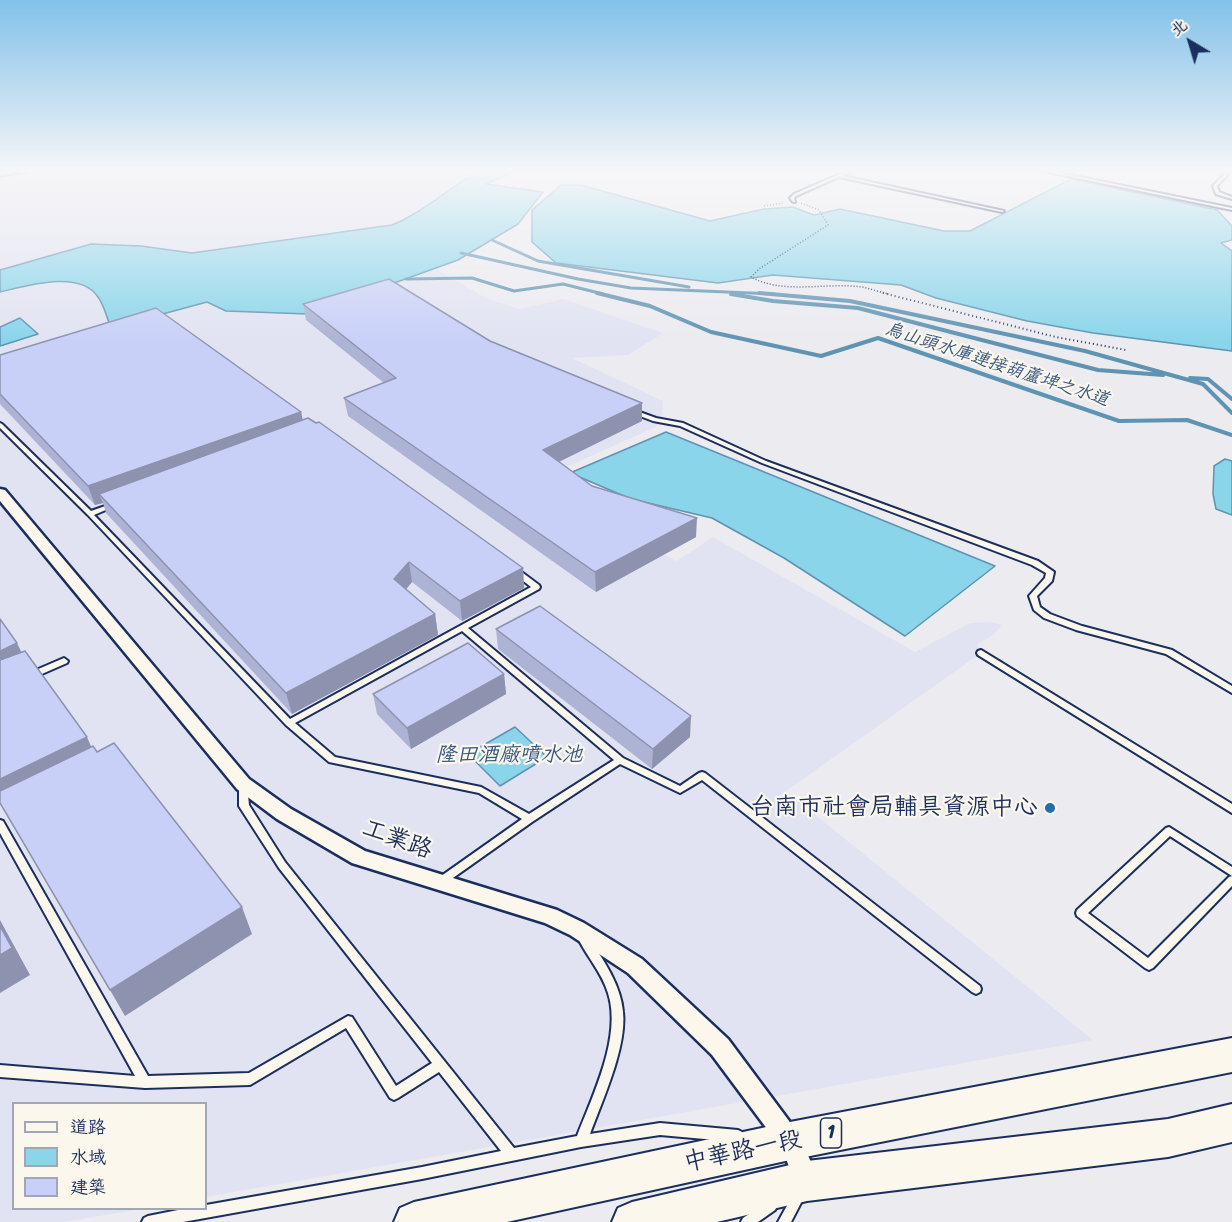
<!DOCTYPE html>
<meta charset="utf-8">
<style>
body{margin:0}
#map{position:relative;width:1232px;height:1222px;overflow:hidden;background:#ecebf0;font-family:Sriracha,"LXGW WenKai TC",sans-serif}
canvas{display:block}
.legend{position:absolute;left:12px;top:1102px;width:195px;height:108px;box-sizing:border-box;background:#fbf7ec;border:2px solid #a1a7b3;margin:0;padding:8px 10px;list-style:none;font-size:18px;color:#1b2f5e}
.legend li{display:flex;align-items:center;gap:12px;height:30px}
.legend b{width:30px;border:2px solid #a1a7b3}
.north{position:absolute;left:1160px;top:12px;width:60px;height:60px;-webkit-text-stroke:4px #fbf7ec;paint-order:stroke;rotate:322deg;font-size:16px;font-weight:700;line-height:24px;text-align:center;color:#1b2f5e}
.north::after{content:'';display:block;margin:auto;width:21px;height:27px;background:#1b2f5e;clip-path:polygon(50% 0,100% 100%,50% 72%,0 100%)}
</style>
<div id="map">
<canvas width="1232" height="1222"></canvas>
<ul class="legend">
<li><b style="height:8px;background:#fbf7ec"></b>道路</li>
<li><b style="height:16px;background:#8ad5ea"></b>水域</li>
<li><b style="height:16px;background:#c9d0f8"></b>建築</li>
</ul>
<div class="north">北</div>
</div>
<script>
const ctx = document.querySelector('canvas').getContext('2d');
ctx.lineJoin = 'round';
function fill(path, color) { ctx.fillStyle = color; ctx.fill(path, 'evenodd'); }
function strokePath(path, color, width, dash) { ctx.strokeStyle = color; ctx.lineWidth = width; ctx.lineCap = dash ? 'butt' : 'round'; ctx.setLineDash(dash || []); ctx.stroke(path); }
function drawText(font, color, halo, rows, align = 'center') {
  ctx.font = font + ' Sriracha,"LXGW WenKai TC",sans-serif'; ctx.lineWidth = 4.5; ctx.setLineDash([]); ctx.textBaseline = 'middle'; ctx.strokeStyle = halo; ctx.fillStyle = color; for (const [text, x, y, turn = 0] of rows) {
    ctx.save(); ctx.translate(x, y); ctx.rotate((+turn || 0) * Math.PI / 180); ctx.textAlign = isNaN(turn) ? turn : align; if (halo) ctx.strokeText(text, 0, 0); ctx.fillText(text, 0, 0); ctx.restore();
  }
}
fill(new Path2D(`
 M0 171H492L385 239 484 297 519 309 563 299 663 333 628 355 572 358 663 401 662 424 540 479 600 524 677 561 713 537 915 652 970 623 989 622 1002 625 992 636 977 644 981 653 786 791 1093 1040 206 1197V1104H14V1208L141 1209 64 1222H0Z`), '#e2e3f2');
const water = new Path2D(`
 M479 171H516L486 184 543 192 518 224 458 260 308 314 226 311 207 302 111 328C107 318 104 305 98 297 80 269 26 286 0 292V270L91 244 141 246 192 253 392 225C424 212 449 188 479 171Z
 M1071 179 1217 210 1232 226V240L1221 243 1232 251V351L1093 333 1027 321 936 298 901 285 773 275 718 283 556 263 532 242V210L561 185H581L710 221 764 209 793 207 814 215 840 209 944 231H970Z
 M20 318 38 334 0 346V327Z
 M666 432 995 566 905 636 784 558 712 518 631 499 570 473Z
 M1225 459 1232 461V515L1216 509 1213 494 1214 466Z
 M515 727 547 757 500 786 468 754Z`);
fill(water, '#8ad5ea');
strokePath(water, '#5e93b2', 1.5);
strokePath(new Path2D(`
 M492 240 538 261 689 287
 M461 253 578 279 631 288 775 294
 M406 279 472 278 514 291 563 284 603 294`), '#5e93b2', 3);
strokePath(new Path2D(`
 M597 293 650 306 711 332 821 356 878 338 1119 421 1187 420 1232 435
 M759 293 850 301 1085 351 1203 384 1232 413
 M731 294 773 301 858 308 1098 370 1163 375
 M1190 378 1208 379 1232 399`), '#5e93b2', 4);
const lane = new Path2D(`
 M847 171H852L843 176 1004 211 1002 212 839 177 796 196 794 198 795 202H793L790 198 794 194Z
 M1043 171H1051L1232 208V210Z
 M1227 171H1231L1217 186 1219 192 1232 197V199L1216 194 1213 186Z
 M634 410 656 418 683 423 766 461 1038 561 1054 572 1052 581 1037 596 1040 607 1050 614 1082 626 1172 650 1232 686V693L1166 654 1076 630 1044 618 1034 610 1029 596 1045 578 1046 573 1032 565 762 463 680 426 653 421 632 413 631 412Z
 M0 423 2 424 91 511 111 504H115L116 505 115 506 94 515 290 719 531 587 512 572 513 570H519L539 585 540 587 539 589 468 628 623 758 680 786 699 773 702 772 705 773 980 986 981 989 980 992 976 994 972 992 702 780 680 793 620 764 532 822 443 885 440 886 437 885 435 882 437 879 522 819 479 793 329 762 286 725 88 515 0 428ZM462 631 614 760 529 814 481 787 335 757 295 723Z
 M981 650 1232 804V813L978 655 977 653 978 651Z
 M64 658 68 661 67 663 35 677H29L28 675 29 673Z
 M243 782 246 783 247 785 249 805 285 862 514 1148 577 1136C593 1095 622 1036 608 993 602 973 588 958 579 940L580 937 584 935 588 937C603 959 621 985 623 1012 627 1047 602 1101 590 1134L660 1123 738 1130 742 1132 744 1136 742 1140 738 1142 660 1135 581 1147 422 1179 183 1222H142L144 1218 148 1216 188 1208H206V1205L422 1167 501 1151 439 1072 398 1098 394 1100 390 1098 346 1028 250 1085 145 1088 0 1077V1065L135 1076 0 833V820L3 821 148 1076 249 1073 348 1016 352 1017 396 1086 432 1063 279 868 239 806V785L240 783Z
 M1169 827 1232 867V886L1153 968 1149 970 1145 968 1077 916 1076 913 1077 910 1166 828ZM1170 836 1232 876 1229 877 1148 958 1088 913Z
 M799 1189 803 1191 805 1195 791 1222H778L795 1191Z
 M771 1200 775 1202 777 1206 775 1210 758 1222H741L743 1218Z`);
const street = new Path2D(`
 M0 171H27L0 175Z
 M0 489 5 490 249 779 291 809 365 851 557 910 584 923 642 959 728 1039 798 1133 819 1180 816 1189 807 1192 798 1189 782 1149 712 1055 628 973 570 935 545 923 352 863 277 819 237 789 0 501Z`);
const primary = new Path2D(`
 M1232 1038V1072L790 1160 507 1222H394L400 1208 414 1202 790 1122Z
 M1232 1104V1142L1168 1157 807 1201 717 1222H612L618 1208 632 1202 807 1161 1168 1119Z`);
strokePath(lane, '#1b2f5e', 4);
strokePath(street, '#1b2f5e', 5);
strokePath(primary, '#1b2f5e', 4);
strokePath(new Path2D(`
 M801 203 819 210 828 225 759 269 751 277C783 295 827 282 862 287 871 289 880 292 889 294
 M764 206 783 203`), '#1b2f5e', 1.5, [1, 2]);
strokePath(new Path2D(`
 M883 293 1056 337 1126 350`), '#1b2f5e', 2, [1, 3]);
fill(lane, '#fbf7ec');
fill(street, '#fbf7ec');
fill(primary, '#fbf7ec');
fill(new Path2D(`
 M303 304 490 341 642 421 559 462 592 486 696 537 596 592 348 416 344 398 384 383 306 320Z
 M0 355 301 412 302 420 523 568 524 588 462 621 412 582 406 589 435 614 438 635 292 714 106 513 103 503 95 505 0 404Z
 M496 629 690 737 652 769 498 649Z
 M504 674 506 694 411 749 377 714 373 694Z`), '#adb3d5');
fill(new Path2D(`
 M642 403V421L544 469 543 450Z
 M301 412 305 430 99 494 103 503 95 505 88 486Z
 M697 518 696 537 596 592 595 572Z
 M409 562 412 582 398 599 394 579Z
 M523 568 524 588 462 621 460 601Z
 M435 614 438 635 292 714 286 693Z
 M17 643 30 670 0 684V651Z
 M504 674 506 694 411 749 407 728Z
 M691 716 690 737 652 769 653 749Z
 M87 737 99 765 0 803V779Z
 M242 907 252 934 125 1016 110 990Z
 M0 920 30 975 0 993Z`), '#8d92ae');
const building = new Path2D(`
 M389 279 490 341 642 403 543 450 592 486 697 518 595 572 344 398 396 378 303 304Z
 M156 308 301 412 88 486 0 394V355Z
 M308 418 316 423 319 422 523 568 460 601 409 562 394 579 435 614 286 693 99 494Z
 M540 606 691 716 653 749 496 629Z
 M0 619 17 643 0 651Z
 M468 643 504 674 407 728 373 694Z
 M25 651 87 737 0 779V660Z
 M114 743 242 907 110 990 0 803V791L93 746 97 752Z
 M0 926 12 948 0 955Z`);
fill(building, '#c9d0f8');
strokePath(building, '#8d92ae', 1.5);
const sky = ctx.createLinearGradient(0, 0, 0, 342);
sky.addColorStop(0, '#82c1e9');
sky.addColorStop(0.5, '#f6f6f8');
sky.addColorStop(1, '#f6f6f800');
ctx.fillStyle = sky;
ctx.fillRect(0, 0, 1232, 342);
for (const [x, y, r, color] of [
 [1050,808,6,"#1f6fb2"]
]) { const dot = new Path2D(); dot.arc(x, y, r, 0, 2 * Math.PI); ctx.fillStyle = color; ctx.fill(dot); strokePath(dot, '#fbf7ec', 2); }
drawText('italic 18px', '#375881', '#fbf7ec', [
 ["烏山頭水庫連接葫蘆埤之水道",997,365,18]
]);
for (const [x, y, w] of [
 [831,1133,21]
]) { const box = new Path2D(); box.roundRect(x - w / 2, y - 15, w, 30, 4.5); ctx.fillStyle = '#fbf7ec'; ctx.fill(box); strokePath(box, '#1b2f5e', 1.5); }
drawText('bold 18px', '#1b2f5e', null, [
 ["1",831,1133]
]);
drawText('italic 21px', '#375881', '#fbf7ec', [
 ["隆田酒廠噴水池",509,756]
]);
drawText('24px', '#1b2f5e', '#fbf7ec', [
 ["台南市社會局輔具資源中心",1038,808]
], 'right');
drawText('24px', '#1b2f5e', '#fbf7ec', [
 ["工業路",397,840,20],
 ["中華路一段",743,1152,-12]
]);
</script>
